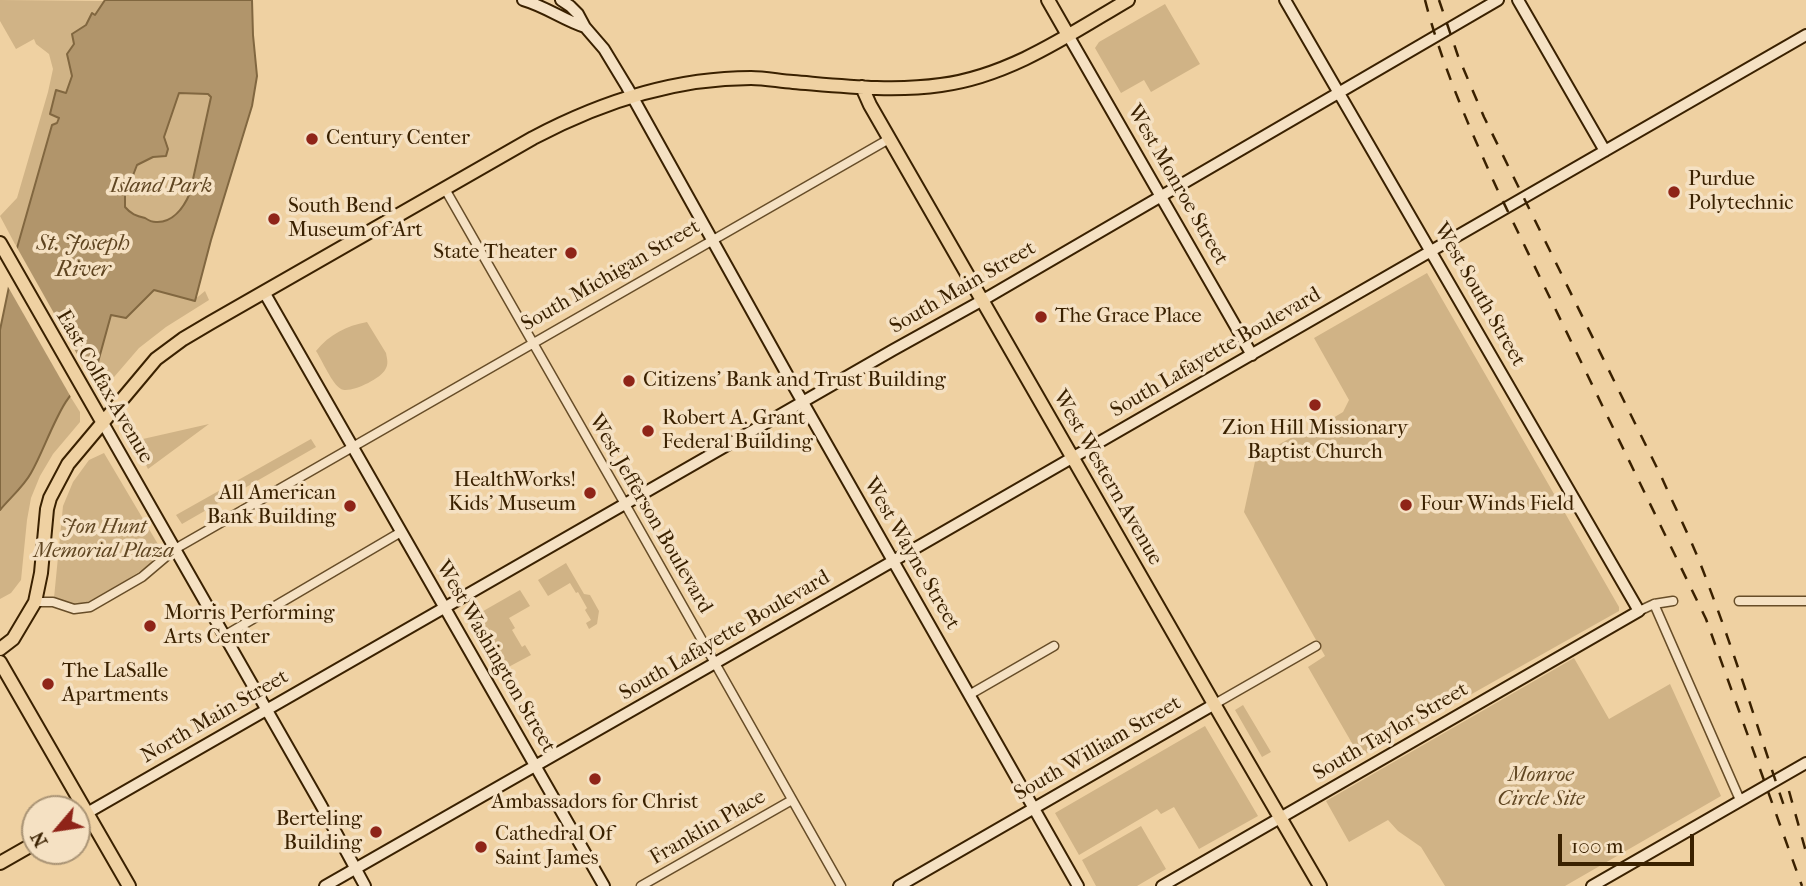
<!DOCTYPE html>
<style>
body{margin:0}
#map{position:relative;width:1806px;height:886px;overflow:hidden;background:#efd1a2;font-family:"IM FELL French Canon",serif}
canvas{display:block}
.north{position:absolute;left:21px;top:795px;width:70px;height:70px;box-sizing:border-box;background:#f5e1c3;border:2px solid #aa9475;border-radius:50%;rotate:241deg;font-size:19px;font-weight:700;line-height:28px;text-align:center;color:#3a2100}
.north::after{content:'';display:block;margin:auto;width:24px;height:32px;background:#8f2418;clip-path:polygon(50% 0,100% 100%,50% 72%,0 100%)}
.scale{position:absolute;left:1558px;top:834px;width:136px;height:32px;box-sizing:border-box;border:4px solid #3a2100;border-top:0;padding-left:9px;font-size:21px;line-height:24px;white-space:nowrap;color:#3a2100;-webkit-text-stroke:5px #f5e1c3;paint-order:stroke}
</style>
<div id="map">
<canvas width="1806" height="886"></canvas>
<div class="north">N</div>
<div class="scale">100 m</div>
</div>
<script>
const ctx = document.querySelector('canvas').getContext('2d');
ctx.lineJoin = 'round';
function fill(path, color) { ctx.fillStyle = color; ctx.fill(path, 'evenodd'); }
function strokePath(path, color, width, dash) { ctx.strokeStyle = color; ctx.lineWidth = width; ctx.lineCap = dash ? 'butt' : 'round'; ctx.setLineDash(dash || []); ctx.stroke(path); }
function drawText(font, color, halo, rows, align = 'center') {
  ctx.font = font + ' "IM FELL French Canon",serif'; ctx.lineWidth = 7; ctx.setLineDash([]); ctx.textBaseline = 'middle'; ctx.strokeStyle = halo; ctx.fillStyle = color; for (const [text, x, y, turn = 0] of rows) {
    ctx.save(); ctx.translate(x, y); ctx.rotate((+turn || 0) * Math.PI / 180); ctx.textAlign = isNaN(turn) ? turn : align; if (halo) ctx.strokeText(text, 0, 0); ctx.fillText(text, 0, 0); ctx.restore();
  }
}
fill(new Path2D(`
 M0 0 105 1 95 15 80 30 75 44 67 54 72 76 66 93 56 91 50 114 59 118 57 123 52 125 17 248 0 216 17 198 48 92 53 69 49 54 36 44 34 39 16 49 0 21Z
 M1165 4 1200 64 1151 92 1144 80 1121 93 1095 48 1099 42Z
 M179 93 208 94 211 97 190 193C184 207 173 223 156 222 152 222 148 220 145 218 136 216 131 214 125 207V196L137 165 168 148 164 137Z
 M1427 273 1619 607V611L1360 757 1308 667 1325 656 1244 512 1256 457 1296 435 1313 430 1343 412 1349 400 1314 338Z
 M154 290 194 300 205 291 209 300 166 327 139 348 108 384 92 381 89 376 95 373 111 314 126 318Z
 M367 322 386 353C387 359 389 364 385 370 380 379 350 394 341 389 332 384 322 360 316 351 330 334 346 326 367 322Z
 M70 396 80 412V422L53 454 40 476 31 498 27 520 21 580 11 593 0 599V510L31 474 53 426Z
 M209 424 148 469 134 441Z
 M311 439 316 447 182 524 176 515Z
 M104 453 162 551C160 554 158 557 155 560 144 570 88 606 74 606 67 606 60 601 54 598L63 506 73 482 89 460Z
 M566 563 584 594 590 595 599 611 597 624 589 629 586 623 591 620 585 610 587 608 578 592 576 593 570 583 548 596 538 580Z
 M520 590 530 606 509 618 515 628 512 630 522 647 525 645 531 655 501 671 471 618Z
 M1574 658 1609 719 1670 684 1721 796 1565 886H1445L1421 847 1398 831 1388 820 1349 842 1326 801Z
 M1243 705 1271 752 1262 757 1235 710Z
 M1205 726 1258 816 1199 849 1174 807 1161 814 1157 809 1079 855 1055 813Z
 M1141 826 1166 869 1137 886H1096L1082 860Z`), '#d0b386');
const water = new Path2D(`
 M105 0H252L253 35 257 76 252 106 211 240 195 301 154 290 126 318 111 315 95 373C61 390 49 442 31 473 24 486 10 498 0 510V330L17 248 52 125 57 123 59 118 50 114 56 90 66 93 72 76 67 54 74 44 72 34 86 25 92 13 95 15ZM179 93 208 94 211 97 190 193C184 207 173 223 156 222 152 222 148 220 145 218 136 216 131 214 125 207V196L137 165 153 157 166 156 168 149 164 137Z`);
fill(water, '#b1956b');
strokePath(water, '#816740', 2);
fill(new Path2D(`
 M15 244 91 379 72 399 7 285Z`), '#efd1a2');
const street = new Path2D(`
 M445 189 625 504 841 886
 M1739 601H1806
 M35 602H53L74 609 90 607 142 577 175 549 889 139
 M1654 604 1740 800
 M1639 611 1654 604 1673 601
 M224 636 401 532
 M969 695 1054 646
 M1213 705 1316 646
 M641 886 792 800`);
const secondary = new Path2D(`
 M523 0C547 7 563 20 585 27
 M561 0 570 6 578 14 585 27 604 49 627 87 793 385 1078 886
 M1518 0 1605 151
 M1068 35 1252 355
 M264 292 604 886
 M103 423 321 805 365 886
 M87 813 893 350 983 300 1498 0
 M325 886 841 591 1806 35
 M899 886 1213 705
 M1162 886 1639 611 1285 0
 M1592 886 1806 763`);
const primary = new Path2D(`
 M1048 0 1068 35
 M862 87 870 105C1020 366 1168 627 1320 886
 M0 243 103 423
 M0 649 13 639 35 602 41 573 47 509 50 498 68 464 156 359 183 339 210 323 533 138C601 102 673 78 751 78 765 78 779 81 793 82 842 86 892 92 941 85 1010 76 1070 34 1128 0
 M0 662 129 886
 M0 863 35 843`);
strokePath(street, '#674d28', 11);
strokePath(secondary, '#3a2100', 14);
strokePath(primary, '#3a2100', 16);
strokePath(street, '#f5e1c3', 8);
strokePath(secondary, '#f5e1c3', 10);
strokePath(primary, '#efd1a2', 12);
strokePath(new Path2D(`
 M1425 0C1442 66 1470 129 1498 191L1706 619 1802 886
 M1439 0 1458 56 1484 117 1661 476C1677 512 1695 547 1708 584 1736 657 1759 732 1784 806
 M1789 791 1806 852`), '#3a2100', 2.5, [12, 12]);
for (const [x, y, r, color] of [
 [312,139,7,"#8f2418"],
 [1674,192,7,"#8f2418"],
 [274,219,7,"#8f2418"],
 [571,253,7,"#8f2418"],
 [1041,317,7,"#8f2418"],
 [629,381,7,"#8f2418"],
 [1315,405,7,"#8f2418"],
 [648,431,7,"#8f2418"],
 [590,493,7,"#8f2418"],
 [1406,505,7,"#8f2418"],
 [350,506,7,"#8f2418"],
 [150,626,7,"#8f2418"],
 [48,684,7,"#8f2418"],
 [595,779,7,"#8f2418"],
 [376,832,7,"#8f2418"],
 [481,847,7,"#8f2418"]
]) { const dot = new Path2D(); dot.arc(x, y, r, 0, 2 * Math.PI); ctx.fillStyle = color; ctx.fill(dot); strokePath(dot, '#f5e1c3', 2.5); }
drawText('21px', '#3a2100', '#f5e1c3', [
 ["Century Center",326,139],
 ["Purdue",1688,180],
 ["Polytechnic",1688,204],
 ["South Bend",288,207],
 ["Museum of Art",288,231],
 ["State Theater",557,253,"right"],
 ["The Grace Place",1055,317],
 ["Citizens' Bank and Trust Building",643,381],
 ["Robert A. Grant",662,419],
 ["Federal Building",662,443],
 ["Zion Hill Missionary",1315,429,"center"],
 ["Baptist Church",1315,453,"center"],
 ["HealthWorks!",576,481,"right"],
 ["Kids' Museum",576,505,"right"],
 ["All American",336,494,"right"],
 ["Bank Building",336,518,"right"],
 ["Four Winds Field",1420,505],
 ["Morris Performing",164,614],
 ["Arts Center",164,638],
 ["The LaSalle",62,672],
 ["Apartments",62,696],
 ["Ambassadors for Christ",595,803,"center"],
 ["Berteling",362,820,"right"],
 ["Building",362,844,"right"],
 ["Cathedral Of",495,835],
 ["Saint James",495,859]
], 'left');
drawText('21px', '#3a2100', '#f5e1c3', [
 ["West Monroe Street",1177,185,60],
 ["South Michigan Street",611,276,-30],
 ["South Main Street",963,288,-30],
 ["West South Street",1479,295,60],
 ["South Lafayette Boulevard",1216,353,-30],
 ["East Colfax Avenue",104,387,60],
 ["West Western Avenue",1107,478,60],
 ["West Jefferson Boulevard",650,514,60],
 ["West Wayne Street",911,554,60],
 ["South Lafayette Boulevard",725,636,-30],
 ["West Washington Street",495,657,60],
 ["North Main Street",215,717,-30],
 ["South Taylor Street",1391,732,-30],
 ["South William Street",1098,749,-30],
 ["Franklin Place",708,828,-30]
]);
drawText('italic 21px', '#604622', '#f5e1c3', [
 ["Island Park",161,187],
 ["Jon Hunt",104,528],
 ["Memorial Plaza",104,552],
 ["Monroe",1541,776],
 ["Circle Site",1541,800]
]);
drawText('italic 23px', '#5e4420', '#f5e1c3', [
 ["St. Joseph",83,244],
 ["River",83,270]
]);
</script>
